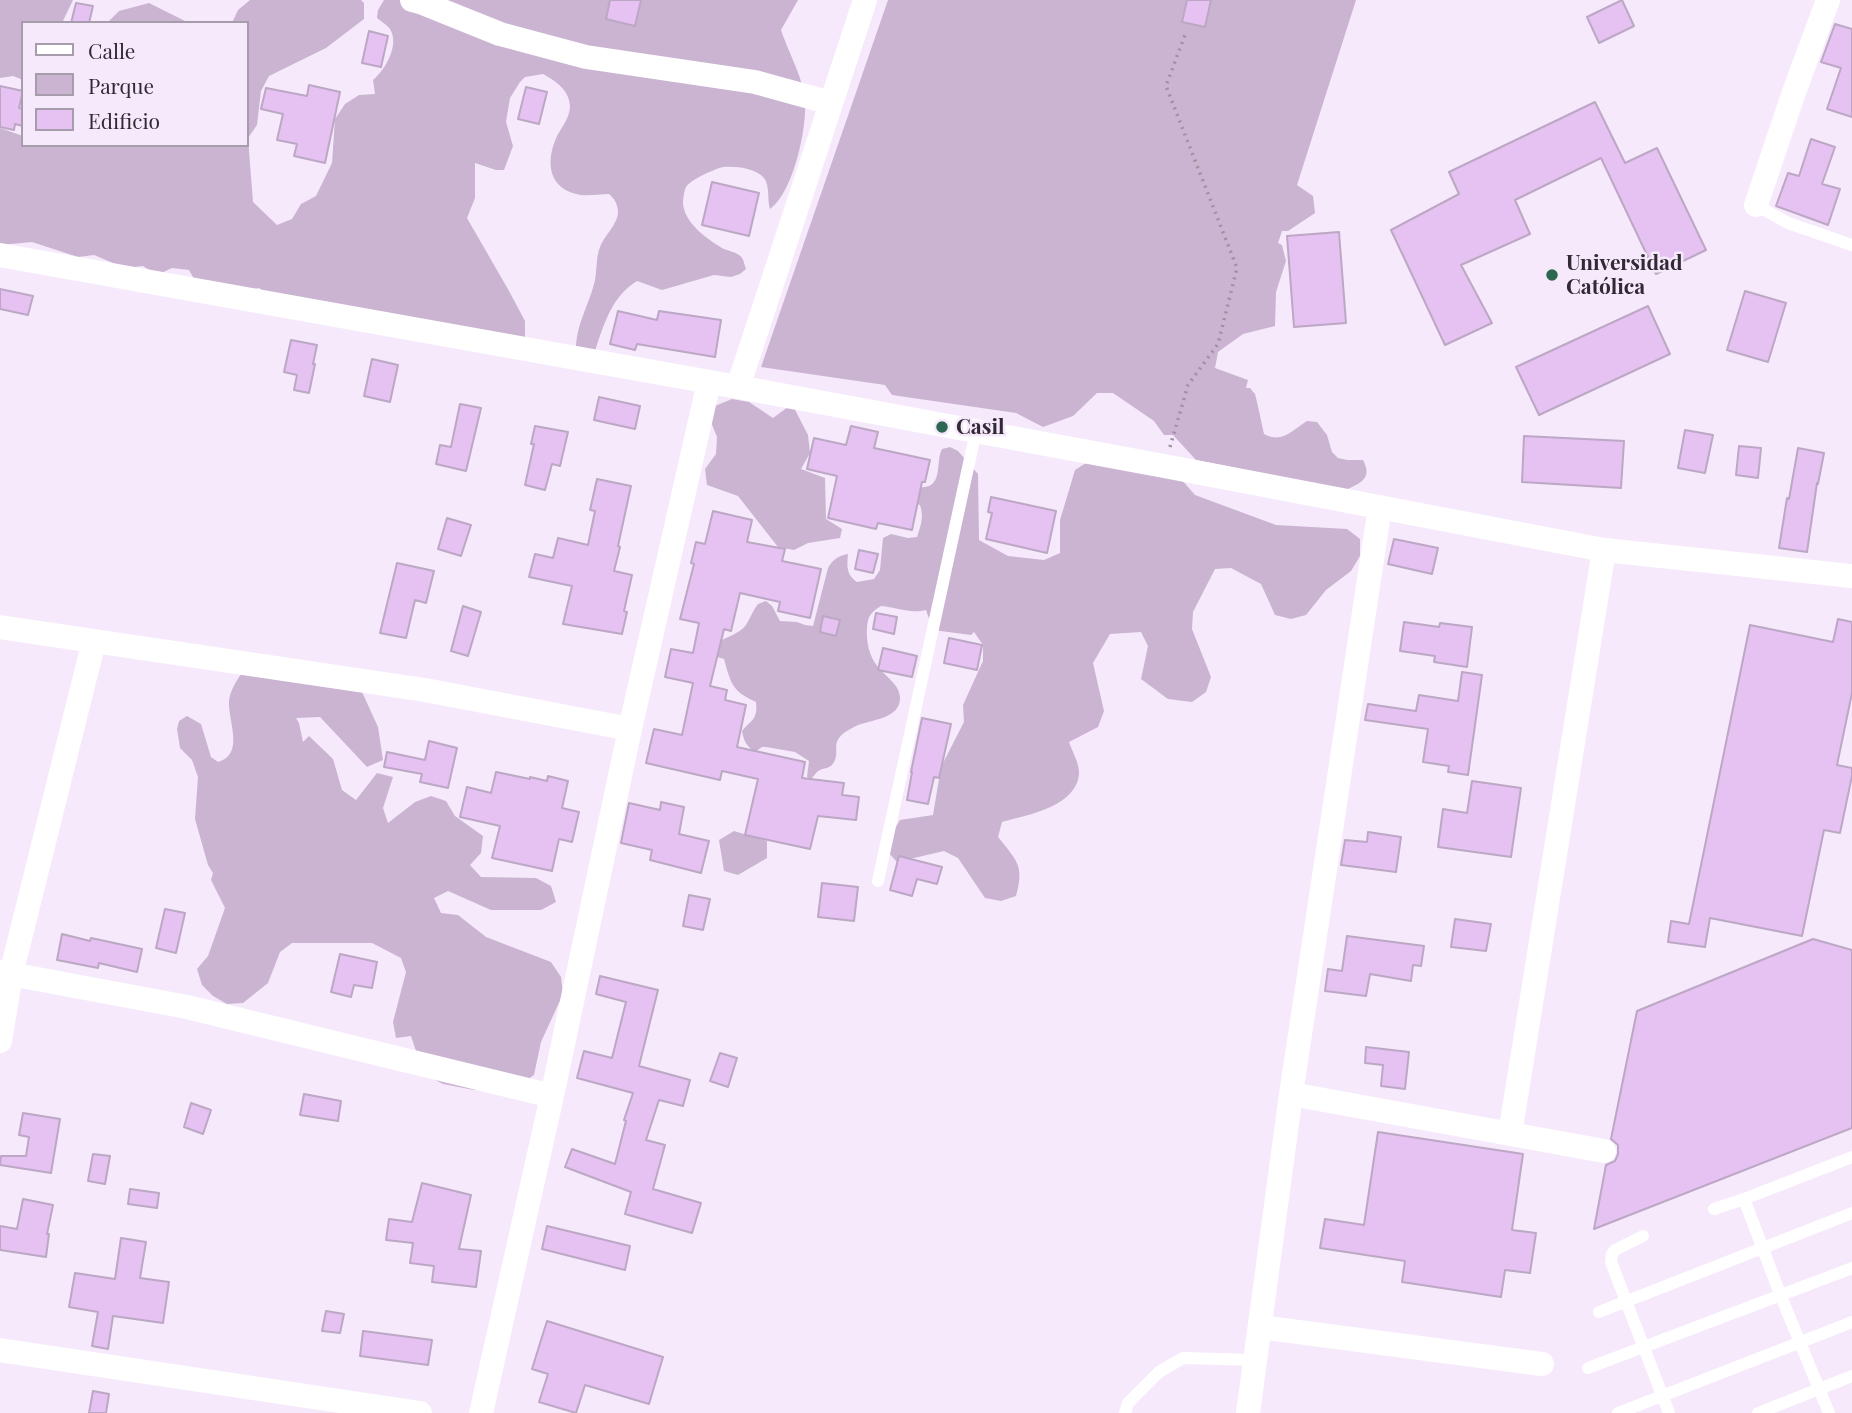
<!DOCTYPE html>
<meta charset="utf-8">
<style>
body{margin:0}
#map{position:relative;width:1852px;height:1413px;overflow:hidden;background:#f6e9fb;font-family:"Playfair Display",serif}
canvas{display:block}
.legend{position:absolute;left:21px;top:21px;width:228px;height:126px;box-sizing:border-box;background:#f6e9fb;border:2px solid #a79cab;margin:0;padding:9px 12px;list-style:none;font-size:21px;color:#312934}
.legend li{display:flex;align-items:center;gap:14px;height:35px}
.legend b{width:35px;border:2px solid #a79cab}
</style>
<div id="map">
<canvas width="1852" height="1413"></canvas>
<ul class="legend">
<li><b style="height:9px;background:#fff"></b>Calle</li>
<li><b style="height:19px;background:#cab4d2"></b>Parque</li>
<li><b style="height:19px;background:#e5c2f2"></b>Edificio</li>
</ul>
</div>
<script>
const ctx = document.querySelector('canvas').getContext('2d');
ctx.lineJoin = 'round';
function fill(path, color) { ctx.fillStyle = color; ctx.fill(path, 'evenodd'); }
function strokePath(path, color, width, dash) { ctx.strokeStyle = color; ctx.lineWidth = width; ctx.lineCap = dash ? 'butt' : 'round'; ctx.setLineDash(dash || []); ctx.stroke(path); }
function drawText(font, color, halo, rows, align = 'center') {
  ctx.font = font + ' "Playfair Display",serif'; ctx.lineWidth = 5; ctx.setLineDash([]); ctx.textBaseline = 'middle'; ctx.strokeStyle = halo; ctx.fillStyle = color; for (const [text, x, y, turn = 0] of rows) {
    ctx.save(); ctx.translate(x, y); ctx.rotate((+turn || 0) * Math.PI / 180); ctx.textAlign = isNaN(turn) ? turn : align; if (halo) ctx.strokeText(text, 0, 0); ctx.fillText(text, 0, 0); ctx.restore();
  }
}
fill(new Path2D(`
 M0 0H73L62 23H23V80L13 76 0 78Z
 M250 0H361L364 3V19L326 48 269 76 261 91 257 125 248 138 253 202 277 225 292 219 301 204 316 196 332 163 335 119 345 104 359 95 375 94 373 80C385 70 400 45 390 29 387 25 381 21 377 18L378 10 384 0H610L606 19 635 26 639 0H798L781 30C788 51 799 70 804 92 810 119 794 193 770 209 767 200 770 185 764 178 756 168 735 166 724 167 716 168 690 180 686 187 684 191 683 199 683 203 684 223 708 240 724 249 729 251 735 252 739 255 744 258 744 264 746 269L740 274 731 277 714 275 662 290 637 281C612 296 604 324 595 351L576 349C576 324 590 303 595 280 597 269 596 257 600 247 604 236 617 225 618 213 618 205 615 199 609 194 600 194 590 196 581 195 548 190 545 162 557 136 562 127 570 117 570 106 569 89 555 81 543 74L525 77 520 82 510 98 506 122 513 146 504 170H496L475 163V198L467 218 509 291 525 321V338L286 308 259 288 229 294 197 284 189 270 172 268 157 275 143 266 125 268 94 255 78 257 32 242 0 245V128L23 136V145H247V23H232L238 10Z
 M888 0H1356L1297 185 1313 196 1315 213 1288 231H1282L1278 243 1282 245 1286 261 1276 292 1275 326 1243 334 1218 352 1215 368 1248 380 1246 388H1250L1255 394 1257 402 1264 434C1283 444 1292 430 1307 421L1317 422 1327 435 1332 452 1338 458 1347 460H1363C1373 479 1360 483 1346 490L1196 460 1173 435H1164L1154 421 1113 393H1097L1073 416 1043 427 1016 413 892 395 885 385 761 367Z
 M149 3 189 23H107L119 11Z
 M732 399 749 402 773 418 792 404 808 435 810 453 801 469 825 478 826 519 842 529 840 538 808 543 794 550 778 547 738 496 707 485 705 469 716 454 717 437 711 422 715 406Z
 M950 447 958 451 978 474 979 540 1008 556 1044 560 1060 553V520L1075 470 1089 461H1165L1195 495 1276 525 1347 529 1360 539V556L1351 571 1326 590 1306 615 1291 619 1275 615 1261 584 1231 568 1215 569 1193 612 1192 629 1211 677 1206 692 1192 702 1168 699 1141 679 1148 646 1141 632 1110 634 1093 663 1104 711 1098 727 1069 742C1072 751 1080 765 1079 774 1076 807 1027 815 1002 822L998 837C1016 860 1025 865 1016 896L1001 901 985 898 958 858 944 851 897 862 886 850 891 835 900 820 933 815 941 767 964 722 963 705 983 661V645L974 632 971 635 933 630 926 610C910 614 896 607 881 606 871 612 868 616 867 627 866 642 869 656 878 667 886 677 899 684 900 697 901 720 869 719 854 727 824 742 844 750 832 765 828 769 821 768 817 772 815 774 813 777 811 779L807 777 809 761 795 752 766 747H762L755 752C746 746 744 741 742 731 751 720 758 720 756 702 732 691 731 684 724 659L717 657 715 644C725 637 738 635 746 625 750 619 753 610 758 604L766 601 772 606 780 621 797 622 805 625 813 626 828 568C833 559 838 556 848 554 847 566 846 574 857 582L874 579 880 570 883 538 891 534 908 538 917 537C921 525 924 517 920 505L912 502 911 488C916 487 924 488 929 486 942 480 936 460 942 449Z
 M244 670 357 681 378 727 383 760 367 767 320 717 296 718 299 723 303 742 309 736 333 759 342 790 356 800 377 773 393 777 383 808 388 823 415 802 431 796 446 801 455 816 483 836 481 853 470 865 481 877 536 878 551 886 556 902 541 910H491L448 891 434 898 441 913 458 915 486 937 551 962 561 977 563 994 541 1042 534 1075 521 1084 474 1090 443 1084 411 1067 416 1051 411 1036 396 1038 393 1022 406 972 401 958 372 943H292L280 952 268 983 243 1003 227 1004 213 996 202 985 197 969 208 956 225 908 211 880 213 873 208 865 195 819 198 777 192 760 180 748 177 729 179 721 187 716 201 724 211 757 218 762C245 754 228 722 229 701 230 690 238 678 244 670Z
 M734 831 767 841V858L738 875 724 871 719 840Z`), '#cab4d2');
const building = new Path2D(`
 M610 0H641L635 26 606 19Z
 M1187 0H1211L1205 27 1182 22Z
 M1622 0 1634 26 1599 43 1587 17Z
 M76 3 93 6 89 23H71Z
 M1835 24 1852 29V117L1827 109 1841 68 1821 62Z
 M369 31 388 36 381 67 362 63Z
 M309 85 340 92 325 163 294 156 297 144 277 140 283 114 261 109 266 88 307 96Z
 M0 86 23 91 19 108 23 109V126L15 124 14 130 0 127Z
 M526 87 547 92 539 124 518 119Z
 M1595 102 1625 163 1657 148 1706 250 1656 274 1601 158 1515 200 1530 234 1461 265 1492 323 1445 345 1391 230 1459 194 1449 172Z
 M1811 139 1835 147 1822 184 1840 189 1828 225 1776 206 1788 173 1799 176Z
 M712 182 759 193 749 236 702 225Z
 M1339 232 1346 323 1294 327 1287 236Z
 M0 289 33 296 28 315 0 309Z
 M1745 291 1786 303 1768 362 1727 350Z
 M1648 306 1670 354 1539 415 1516 367Z
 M618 311 657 320 659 311 721 320 715 357 637 344 635 350 610 344Z
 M291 340 317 345 313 364H315L309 393 294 390 297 375 284 372Z
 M372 359 398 365 390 402 364 396Z
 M599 397 640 406 635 429 594 420Z
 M460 404 481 408 466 471 436 464 440 445 451 447Z
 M535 426 568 432 560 466 552 464 545 490 525 485 534 444H531Z
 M851 426 878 432 874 448 930 460 925 482H922L912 530 878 523 876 529 828 518 837 476 807 469 814 438 846 445Z
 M1685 430 1713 435 1705 473 1678 468Z
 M1524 436 1624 441 1621 488 1522 482Z
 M1739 446 1761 448 1758 478 1736 475Z
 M1798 448 1824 453 1818 484 1817 483 1807 552 1779 548 1787 498 1789 499Z
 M597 479 631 486 618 546 620 547 614 571 632 575 624 611 627 612 622 634 563 624 572 586 529 577 535 554 553 558 558 538 588 545 595 511 590 510Z
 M991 497 1056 511 1047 553 986 539 992 513 988 512Z
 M713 511 752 520 747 542 785 549 782 561 821 569 810 618 778 611 780 602 740 593 731 631 724 629 710 686 727 690 725 700 746 705 737 747 805 762 802 778 844 783 842 795 859 797 856 820 818 816 810 849 745 835 758 779 722 771 720 780 646 763 654 729 682 735 693 683 665 677 671 649 693 653 699 623 680 619 694 564 691 563 696 542 705 544Z
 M447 518 471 525 461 556 438 549Z
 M1394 539 1438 548 1432 574 1388 564Z
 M859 550 878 554 873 573 855 569Z
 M397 563 434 571 426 603 415 600 406 638 380 633Z
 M463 606 481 612 468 656 451 651Z
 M876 613 897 617 894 634 873 629Z
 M823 616 840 620 836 636 820 632Z
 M1838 619 1852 622V693L1837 765 1852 768V776L1840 833 1824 830 1802 936 1710 918 1705 947 1668 942 1671 921 1689 924 1750 625 1833 642Z
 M1404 622 1439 627 1440 623 1472 627 1467 667 1434 662 1435 656 1400 651Z
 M949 638 982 645 977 670 944 663Z
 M883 648 917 656 912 677 878 670Z
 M1462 672 1482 675 1468 775 1448 772 1449 766 1423 762 1428 729 1365 720 1368 704 1416 711 1419 695 1458 701Z
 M922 718 951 724 939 778 934 777 928 804 907 800 912 772H911Z
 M429 741 457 748 448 788 420 782 422 774 384 767 387 752 425 760Z
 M496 772 530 779V777L547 781 548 776 568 781 562 808 579 812 572 842 559 839 552 871 492 858 500 826 460 817 467 787 491 793Z
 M1472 781 1521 788 1511 857 1438 847 1443 809 1467 813Z
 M661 802 684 807 679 834 709 841 701 873 650 860 652 850 621 843 629 803 660 810Z
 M1368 832 1401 837 1396 872 1341 865 1345 840 1367 842Z
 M899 856 942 867 937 884 917 879 912 896 890 890Z
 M822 883 858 887 854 921 818 917Z
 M689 895 710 899 703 930 683 926Z
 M165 909 185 913 176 953 156 948Z
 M1455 919 1491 924 1486 951 1451 947Z
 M62 934 90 941 91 938 142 949 137 972 99 963 98 968 57 960Z
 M1347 936 1424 946 1421 966 1413 965 1411 981 1370 974 1366 996 1325 991 1328 969 1342 971Z
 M1813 939 1852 950V1128L1594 1229 1606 1165 1615 1161 1618 1154V1145L1611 1139 1637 1011Z
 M340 954 377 962 372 988 354 985 351 997 331 992Z
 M600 976 658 990 639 1066 690 1080 683 1106 659 1100 646 1140 665 1145 653 1189 701 1203 692 1233 625 1214 631 1192 565 1167 572 1149 615 1164 626 1121 624 1120 633 1093 577 1078 584 1051 612 1058 626 1002 596 994Z
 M1366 1047 1409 1052 1405 1089 1381 1086 1383 1065 1365 1063Z
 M720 1053 737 1058 728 1087 710 1081Z
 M304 1094 341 1101 338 1121 300 1115Z
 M191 1103 211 1110 203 1134 184 1127Z
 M23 1113 60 1119 51 1173 0 1165 1 1156H26L29 1137 19 1135Z
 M1378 1132 1523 1154 1512 1230 1536 1233 1530 1273 1505 1270 1501 1297 1402 1282 1405 1261 1320 1248 1325 1219 1364 1225Z
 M93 1154 110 1156 105 1184 88 1181Z
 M422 1183 471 1195 459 1249 481 1251 476 1287 432 1282 434 1266 410 1263 413 1243 386 1240 389 1219 412 1222Z
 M130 1189 159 1193 157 1208 128 1204Z
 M23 1199 53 1205 47 1234H49L46 1257 0 1250V1226L17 1229Z
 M547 1226 630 1246 625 1270 542 1249Z
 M121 1238 146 1242 140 1278 169 1282 163 1323 113 1316 108 1349 92 1346 98 1312 69 1307 75 1273 115 1279Z
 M326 1311 344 1314 340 1333 322 1331Z
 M547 1321 663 1357 649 1404 585 1385 576 1413 539 1402 548 1374 532 1369Z
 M363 1331 432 1340 428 1365 360 1356Z
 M93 1391 109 1394 106 1413H89Z`);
fill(building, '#e5c2f2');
strokePath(building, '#bca7c4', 2);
strokePath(new Path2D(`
 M1170 447 1188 385 1218 344 1237 268 1166 86 1186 32`), '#9c92a0', 3.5, [2, 5]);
strokePath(new Path2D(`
 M1756 205 1788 223 1852 245
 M878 881 976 431
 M1744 1199 1852 1157
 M1714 1209 1744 1199 1780 1294 1829 1413
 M1643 1236 1615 1250 1612 1254 1611 1262 1669 1413
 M1599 1312 1852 1213
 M1588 1368 1852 1268
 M1125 1413 1128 1403 1159 1372 1183 1358 1255 1360
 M1618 1413 1852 1322
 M1758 1413 1852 1376`), '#fff', 12);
strokePath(new Path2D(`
 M412 0 423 3 500 34 586 57 755 82 831 103
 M1756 205 1794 92 1828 0
 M0 255 738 387 1164 466 1604 550 1852 576
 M738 387 865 0
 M0 627 425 690 630 729
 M0 972 187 1007 552 1096
 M0 1041 11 974 94 641
 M1291 1094 1604 1151
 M1510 1134 1604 550
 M1260 1327 1542 1364
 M0 1350 420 1413
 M481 1413 552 1096 630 729 709 382
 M1248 1413 1291 1094 1380 507`), '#fff', 24);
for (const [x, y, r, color] of [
 [1552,275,7,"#2c6752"],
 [942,427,7,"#2c6752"]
]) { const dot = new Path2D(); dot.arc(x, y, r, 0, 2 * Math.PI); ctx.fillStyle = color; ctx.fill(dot); strokePath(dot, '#f6e9fb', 2.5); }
drawText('bold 21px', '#312934', '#f6e9fb', [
 ["Universidad",1566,263],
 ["Católica",1566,287],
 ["Casil",956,427]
], 'left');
</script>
